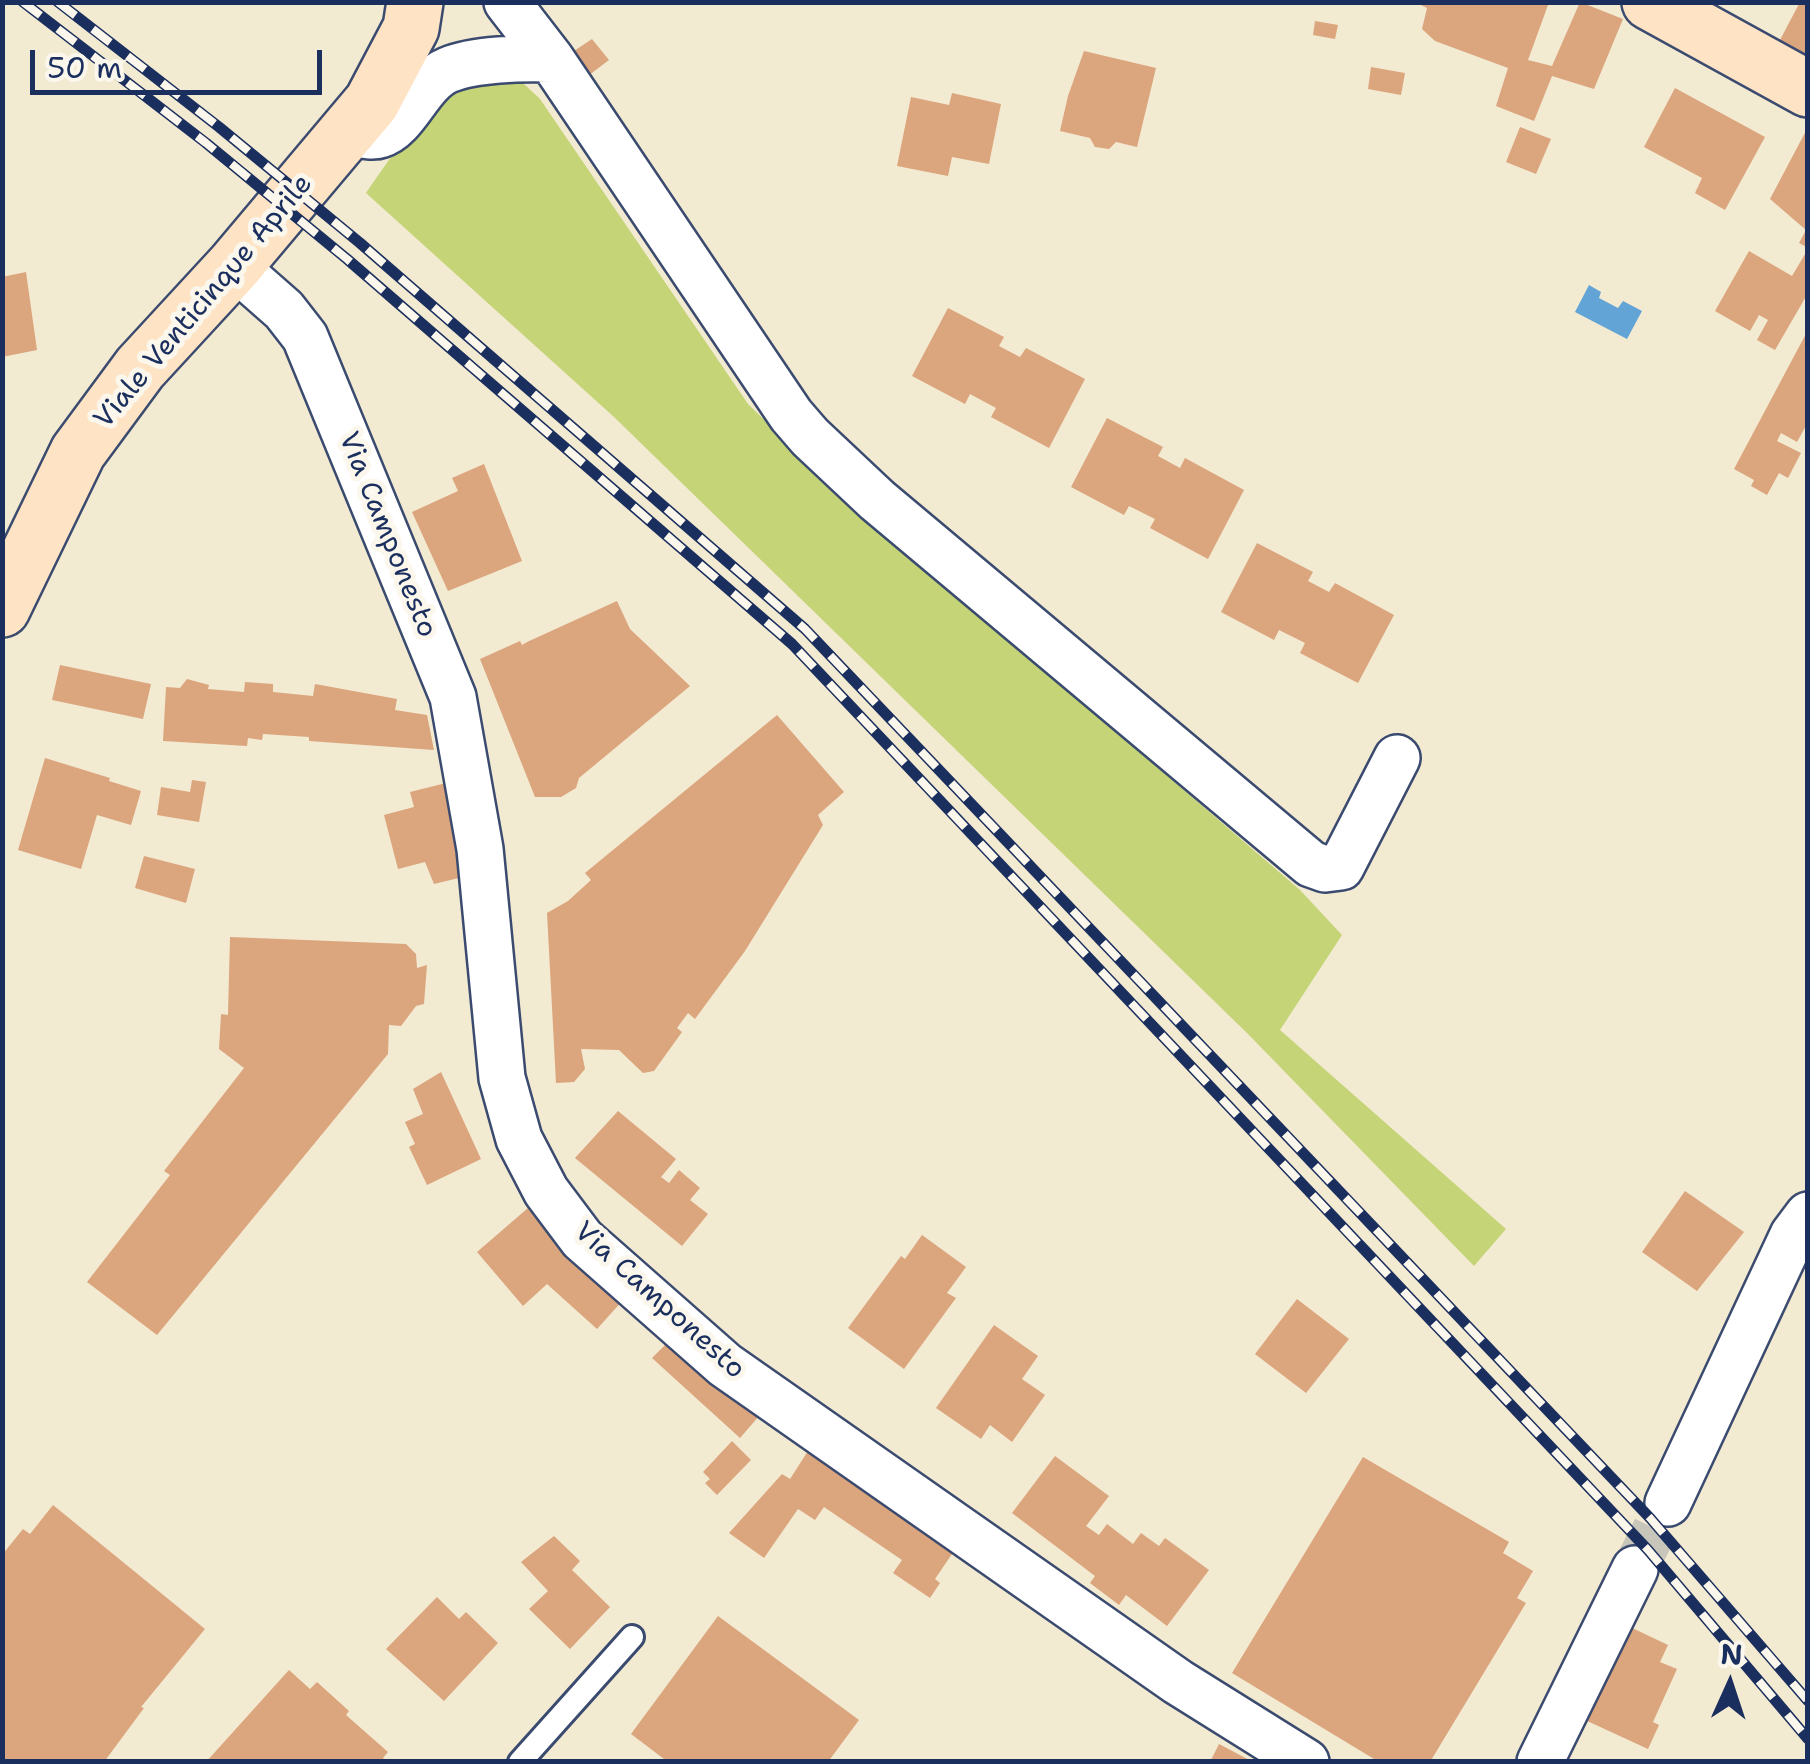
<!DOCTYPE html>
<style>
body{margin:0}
#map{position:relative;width:1810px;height:1764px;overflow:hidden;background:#f3ead2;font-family:"Shantell Sans",sans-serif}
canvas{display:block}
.frame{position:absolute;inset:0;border:5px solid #1b2f5e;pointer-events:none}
.north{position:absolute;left:1680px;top:1634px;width:100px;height:100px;-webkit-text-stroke:8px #fbf7ec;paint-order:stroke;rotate:3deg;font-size:28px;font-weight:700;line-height:40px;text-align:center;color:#1b2f5e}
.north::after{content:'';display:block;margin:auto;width:35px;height:45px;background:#1b2f5e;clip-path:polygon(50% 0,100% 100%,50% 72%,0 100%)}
.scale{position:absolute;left:30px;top:50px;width:292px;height:45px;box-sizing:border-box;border:5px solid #1b2f5e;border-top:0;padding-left:12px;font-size:30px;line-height:35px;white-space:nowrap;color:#1b2f5e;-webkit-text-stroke:8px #fbf7ec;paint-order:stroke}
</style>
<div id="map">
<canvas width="1810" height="1764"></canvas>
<div class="frame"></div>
<div class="north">N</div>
<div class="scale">50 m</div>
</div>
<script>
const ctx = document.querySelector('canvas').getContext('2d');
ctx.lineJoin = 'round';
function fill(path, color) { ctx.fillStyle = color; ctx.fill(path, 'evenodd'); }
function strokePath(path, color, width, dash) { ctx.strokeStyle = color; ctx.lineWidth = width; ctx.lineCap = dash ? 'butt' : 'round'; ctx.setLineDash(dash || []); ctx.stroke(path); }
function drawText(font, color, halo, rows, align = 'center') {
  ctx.font = font + ' "Shantell Sans",sans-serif'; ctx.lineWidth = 10; ctx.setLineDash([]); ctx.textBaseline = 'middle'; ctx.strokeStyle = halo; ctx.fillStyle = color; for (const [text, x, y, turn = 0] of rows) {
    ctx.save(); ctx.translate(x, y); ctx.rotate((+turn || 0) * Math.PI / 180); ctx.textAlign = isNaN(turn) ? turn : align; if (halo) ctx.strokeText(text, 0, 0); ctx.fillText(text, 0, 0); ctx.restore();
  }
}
fill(new Path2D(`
 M523 83 540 99 748 404 849 502 1300 890 1342 935 1280 1030 1506 1229 1474 1266 1247 1033 614 417 366 193C394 153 427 100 476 85 489 80 508 83 523 83Z`), '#c4d476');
fill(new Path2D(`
 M1589 285 1601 292 1599 298 1618 308 1623 301 1642 311 1627 339 1575 312Z`), '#62a4d6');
fill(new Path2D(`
 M1415 2H1540L1548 5 1528 60 1552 66 1580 2 1623 19 1594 89 1552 76 1534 121 1496 106 1508 68 1435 41 1422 29 1427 8Z
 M1800 2H1808V56L1780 40Z
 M1315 21 1338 25 1335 39 1313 35Z
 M592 39 609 60 584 79 565 57Z
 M1084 51 1156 68 1137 147 1116 142 1109 149 1095 147 1090 138 1060 131 1068 96Z
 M1371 67 1405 73 1401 95 1368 89Z
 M1675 88 1765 137 1725 210 1695 193 1702 178 1644 147Z
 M952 93 1001 104 989 164 952 157 948 176 897 166 911 97 949 105Z
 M1520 127 1551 139 1536 174 1506 162Z
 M1808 127V248L1799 243 1806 230 1770 199Z
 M1808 249V293L1775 350 1757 340 1768 320 1759 315 1750 331 1715 311 1749 251 1792 276Z
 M26 272 37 350 2 357V277Z
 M948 308 1004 337 999 346 1020 357 1026 348 1085 379 1049 448 991 417 996 408 970 394 965 404 912 376Z
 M1808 330V422L1797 442 1781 433 1777 441 1801 453 1788 478 1779 473 1767 495 1751 486 1754 480 1734 469Z
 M1107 418 1163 447 1158 456 1180 468 1185 458 1244 490 1208 559 1150 528 1155 519 1129 506 1124 515 1071 487Z
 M484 464 522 561 448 591 412 512 458 491 452 478Z
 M1257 543 1313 572 1308 581 1329 592 1335 583 1394 615 1358 683 1300 653 1305 643 1279 630 1274 640 1221 612Z
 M617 601 630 629 690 686 579 778 576 788 561 797H535L480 659 520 641 522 645 527 642Z
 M60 665 151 684 143 719 52 700Z
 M187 679 209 685 208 689 244 692 245 682 273 684V692L313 696 315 684 397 699 395 710 427 715 434 750 309 741V737L263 734 262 740 248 738 247 746 163 741 166 687 180 688Z
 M777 715 844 792 818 815 823 825 745 951 695 1019 688 1013 677 1028 682 1032 654 1071 643 1073 619 1050 581 1049 585 1069 574 1082 556 1083 547 913 568 901 591 880 585 873Z
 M45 758 110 778 109 781 141 791 131 825 97 815 81 869 18 850Z
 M192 780 206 782 199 822 157 815 161 787 190 792Z
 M446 783 467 876 434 884 425 862 398 869 384 815 414 807 410 792Z
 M144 856 195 869 186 903 135 888Z
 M230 937 406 944 416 954 417 968 427 965 424 1004 416 1006 401 1026 389 1025 388 1054 157 1335 87 1282 170 1175 164 1171 244 1068 219 1049 221 1014 228 1015Z
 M441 1072 481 1159 427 1185 409 1147 415 1144 405 1122 423 1114 413 1089Z
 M618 1111 676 1159 661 1177 669 1183 679 1170 700 1188 690 1200 708 1214 682 1246 575 1158Z
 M1685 1191 1744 1232 1697 1291 1642 1252Z
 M528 1208 574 1260 624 1299 597 1329 547 1284 523 1306 477 1252Z
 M922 1235 966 1267 947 1293 956 1298 904 1369 848 1328 901 1256 905 1259Z
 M1297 1299 1349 1339 1306 1393 1255 1354Z
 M994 1325 1038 1356 1022 1379 1045 1395 1012 1442 990 1425 981 1439 936 1408Z
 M674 1336 766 1408 740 1438 652 1358Z
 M732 1441 751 1460 717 1495 705 1483 710 1479 703 1472Z
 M808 1451 954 1551 935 1579 940 1583 930 1598 893 1573 902 1560 824 1507 815 1520 798 1509 764 1558 729 1533 782 1474 790 1479Z
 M1055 1456 1109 1496 1086 1526 1099 1535 1107 1524 1133 1544 1141 1533 1159 1546 1165 1538 1209 1570 1167 1626 1126 1595 1119 1605 1090 1583 1095 1576 1012 1513Z
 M1363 1457 1509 1542 1503 1553 1533 1571 1517 1598 1526 1603 1430 1762H1379L1232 1673Z
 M53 1505 205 1629 141 1707 144 1708 104 1762H2V1555L23 1529 30 1534Z
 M554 1536 580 1561 572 1570 610 1607 570 1649 529 1609 548 1591 521 1562Z
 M437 1597 459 1619 466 1612 498 1643 444 1701 386 1649Z
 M718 1616 859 1720 828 1762H668L631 1734Z
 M1628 1626 1668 1645 1660 1662 1677 1669 1653 1722 1659 1725 1648 1749 1585 1720Z
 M289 1670 310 1689 317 1682 349 1711 346 1715 388 1752 383 1758 387 1762H206Z
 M1219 1744 1221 1745 1253 1762H1210Z`), '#dba57d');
strokePath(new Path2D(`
 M1635 1569 1668 1503`), '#c8c5bb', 45, [45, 22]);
const service = new Path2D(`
 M520 1762 632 1637`);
const minor = new Path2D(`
 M507 2 551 59 791 415 810 437 877 500 1311 864 1325 869 1341 867 1397 758
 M349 132C358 134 372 138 380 135 407 127 419 82 448 70 474 59 523 58 551 59
 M234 266 284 310 305 337 453 697 480 849 502 1078 519 1139 546 1191 582 1239 725 1365 1178 1682 1306 1762
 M1668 1503 1793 1235 1808 1215
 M1540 1762 1635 1569`);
const secondary = new Path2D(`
 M1650 2 1808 89
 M2 609 78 452 140 368 234 266 372 102 411 28 415 2`);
strokePath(service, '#3b4b6f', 28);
strokePath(minor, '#3b4b6f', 50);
strokePath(secondary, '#3b4b6f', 60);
strokePath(service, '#fff', 22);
strokePath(minor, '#fff', 45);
strokePath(secondary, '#fee4c5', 55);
const rail = new Path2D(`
 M23 2 206 143 347 259 792 644 1648 1550 1808 1739
 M58 2 219 127 360 243 805 629 1650 1518 1808 1701`);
strokePath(rail, '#1b2f5e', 11);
strokePath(rail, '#fbf7ec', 8, [22]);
drawText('28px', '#1b2f5e', '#fbf7ec', [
 ["Viale Venticinque Aprile",204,302,-50],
 ["Via Camponesto",387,535,68],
 ["Via Camponesto",659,1301,42]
]);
</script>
